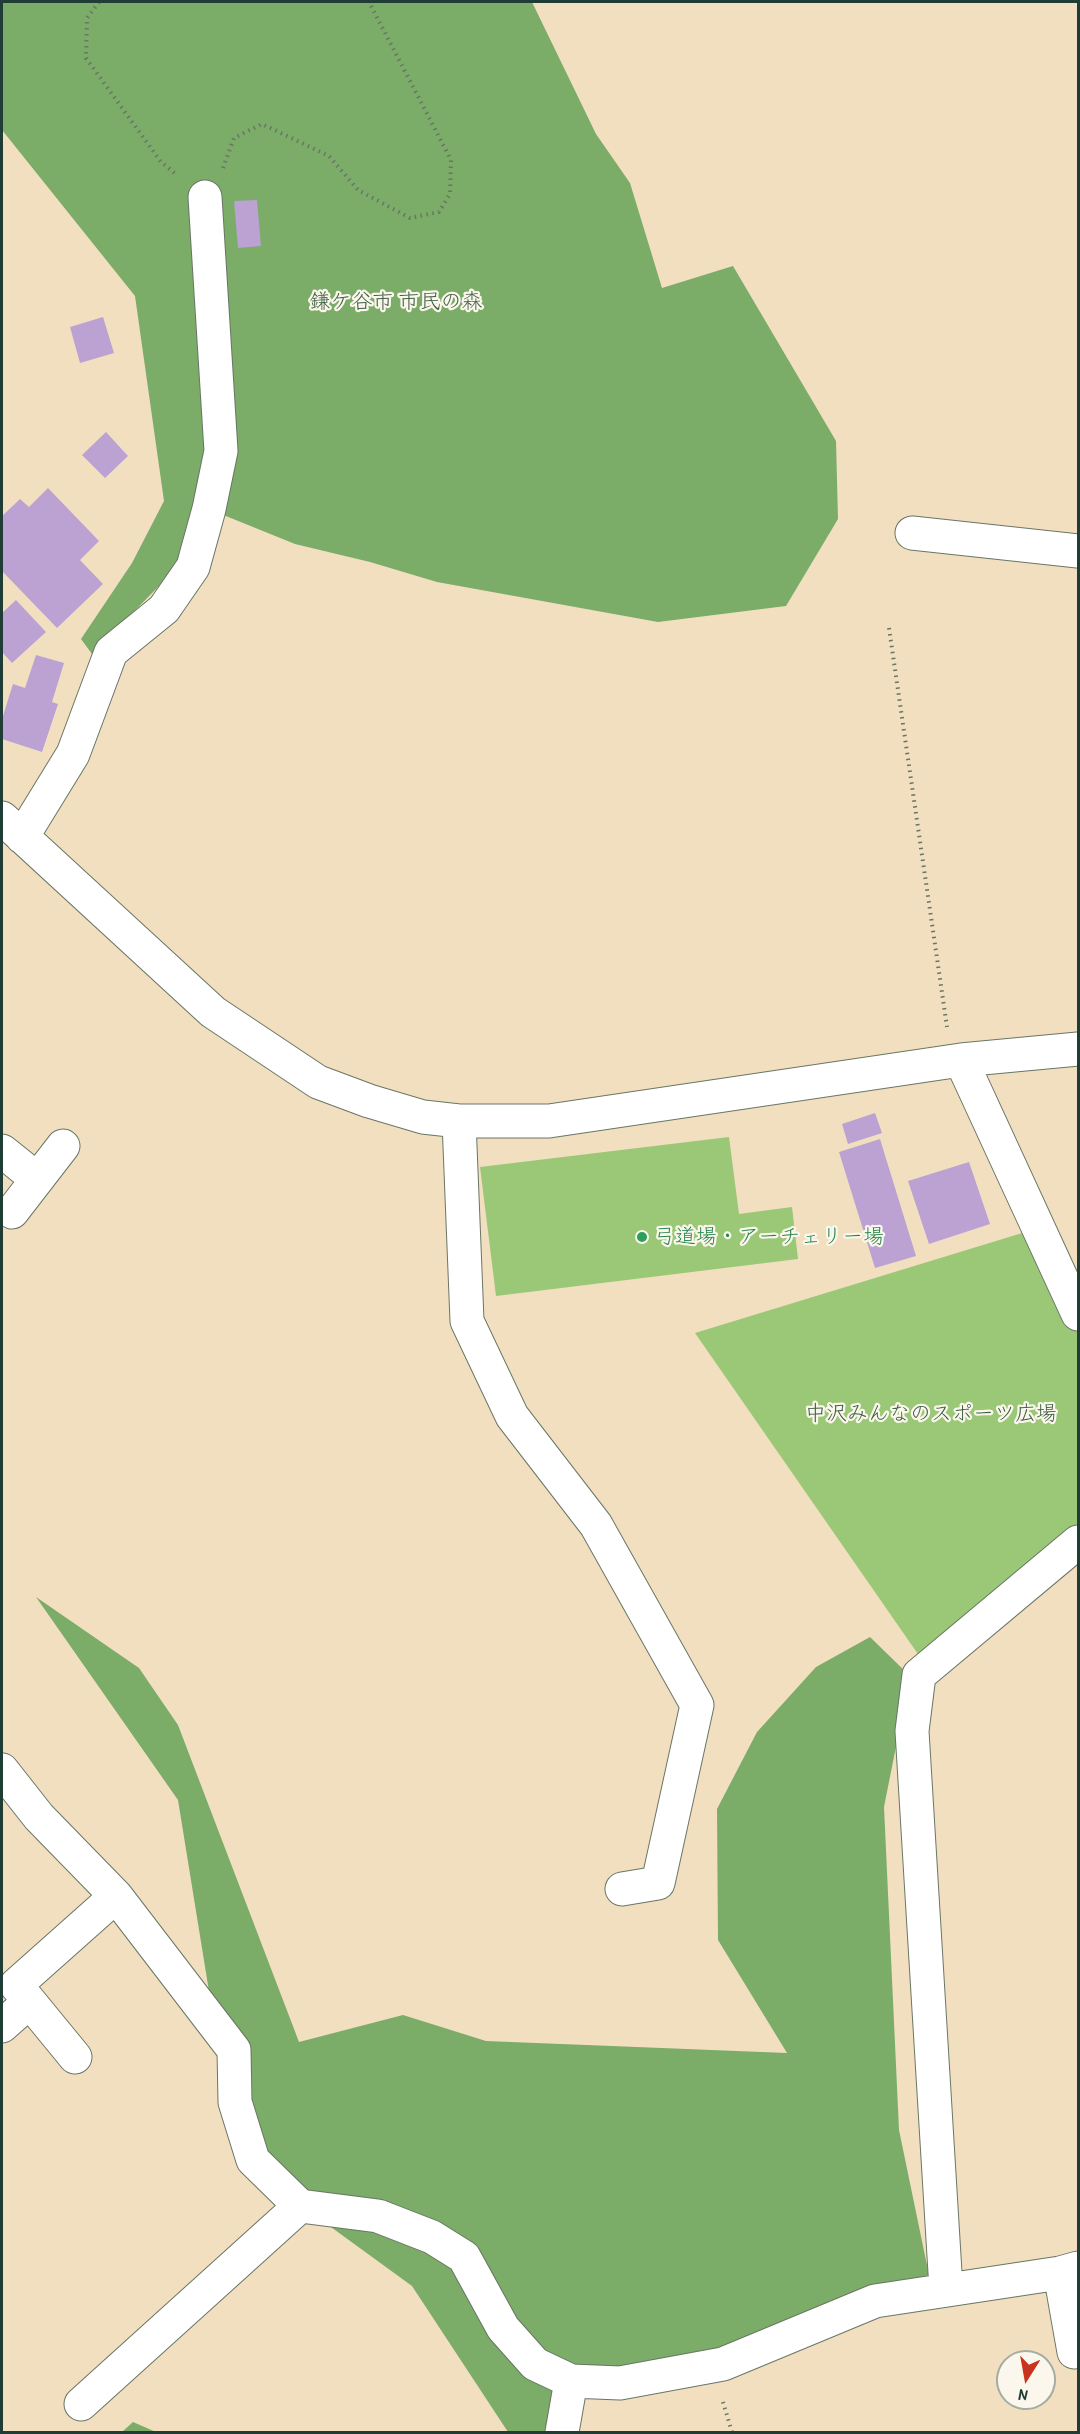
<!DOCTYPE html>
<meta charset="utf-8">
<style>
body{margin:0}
#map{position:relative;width:1080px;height:2434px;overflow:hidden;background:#f2dfc0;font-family:"Patrick Hand",sans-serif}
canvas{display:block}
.frame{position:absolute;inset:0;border:3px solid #1f3d34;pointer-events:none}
.north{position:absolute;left:996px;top:2350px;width:60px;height:60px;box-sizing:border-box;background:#fbf7ec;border:2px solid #a3ada2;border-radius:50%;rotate:191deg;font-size:16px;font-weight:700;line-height:24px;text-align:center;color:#1f3d34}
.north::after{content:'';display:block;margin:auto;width:21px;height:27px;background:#c8321e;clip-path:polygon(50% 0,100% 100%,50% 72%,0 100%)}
</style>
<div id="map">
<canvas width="1080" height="2434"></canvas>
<div class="frame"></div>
<div class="north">N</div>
</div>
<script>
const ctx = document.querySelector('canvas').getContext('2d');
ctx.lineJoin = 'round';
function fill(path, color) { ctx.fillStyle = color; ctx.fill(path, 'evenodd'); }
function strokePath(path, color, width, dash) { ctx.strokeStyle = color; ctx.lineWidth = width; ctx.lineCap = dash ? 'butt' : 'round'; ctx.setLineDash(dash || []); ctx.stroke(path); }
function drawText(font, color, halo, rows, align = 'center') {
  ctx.font = font + ' "Patrick Hand","Klee One",sans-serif'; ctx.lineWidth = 4.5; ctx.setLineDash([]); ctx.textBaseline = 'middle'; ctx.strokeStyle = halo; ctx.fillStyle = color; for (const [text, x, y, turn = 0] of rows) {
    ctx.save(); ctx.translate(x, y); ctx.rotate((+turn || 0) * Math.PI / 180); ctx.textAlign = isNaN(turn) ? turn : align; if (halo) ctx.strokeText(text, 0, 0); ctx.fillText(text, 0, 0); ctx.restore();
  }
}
fill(new Path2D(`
 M729 1137 739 1214 792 1207 798 1259 496 1296 480 1167Z
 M1032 1230 1078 1333V1532L920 1657 695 1333Z`), '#9ac877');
fill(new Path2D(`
 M2 2H532L596 134 630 183 662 288 733 266 836 441 838 519 786 606 658 622 437 582 370 562 295 544 216 512 158 587 92 654 81 639 132 563 164 501 135 296 2 130Z
 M36 1597 139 1668 178 1725 299 2042 403 2015 486 2041 787 2053 718 1940 717 1809 757 1732 816 1667 870 1637 910 1676 884 1807 899 2130 929 2275 895 2285 690 2359 576 2371 556 2432H508L412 2286 236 2158 178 1800Z
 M133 2422 156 2432H122Z`), '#7bac68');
fill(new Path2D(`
 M257 200 261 246 238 248 234 201Z
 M103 317 114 353 80 363 70 327Z
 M106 432 128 456 105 478 82 455Z
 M48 488 99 541 80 560 103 584 57 628 2 571V516L20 499 29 507Z
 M16 600 46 632 12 663 2 652V613Z
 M36 655 64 663 52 702 58 704 42 752 2 739V719L13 684 25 688Z
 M875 1113 882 1133 848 1144 842 1124Z
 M880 1139 916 1256 875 1268 839 1152Z
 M969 1162 990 1224 929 1244 908 1181Z`), '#bba2d3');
const minor = new Path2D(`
 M912 533 1078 551
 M2 818 213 1012 318 1082 369 1101 423 1117 459 1121H549L961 1060 1078 1049
 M22 837 73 754 111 652 164 609 193 567 209 509 221 451 205 197
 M961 1060 1078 1314
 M459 1121 467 1321 512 1416 596 1525 697 1705 658 1883 622 1889
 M2 1151 37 1179
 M12 1212 63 1146
 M2 1770 39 1817 116 1896 234 2050 235 2102 253 2160 300 2206 378 2216 432 2237 464 2257 503 2328 535 2364 571 2381 620 2383 723 2364 875 2301 1060 2273 1078 2268
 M2 2026 29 2002
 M75 2057 16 1985 116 1896
 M1060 2273 1074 2352
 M946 2289 912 1731 919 1675 1078 1542
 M81 2404 300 2206
 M562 2432 571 2381`);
strokePath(minor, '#697665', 35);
strokePath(new Path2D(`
 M99 2 87 18 86 58 161 162 177 175
 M223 168 234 138 262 124 329 156 358 190 410 218 439 212 450 194 451 160 369 2
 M889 628 947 1027
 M723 2402 732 2432`), '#697665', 4, [1.5, 4.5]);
strokePath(minor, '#fff', 33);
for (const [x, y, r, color] of [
 [642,1237,6,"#2e9e5b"]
]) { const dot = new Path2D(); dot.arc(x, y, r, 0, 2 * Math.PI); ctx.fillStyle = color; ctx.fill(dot); strokePath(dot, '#fbf7ec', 2); }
drawText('21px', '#3e6045', '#fbf7ec', [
 ["鎌ケ谷市 市民の森",396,302],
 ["中沢みんなのスポーツ広場",931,1414]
]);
drawText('21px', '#27864d', '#fbf7ec', [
 ["弓道場・アーチェリー場",654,1237]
], 'left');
</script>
